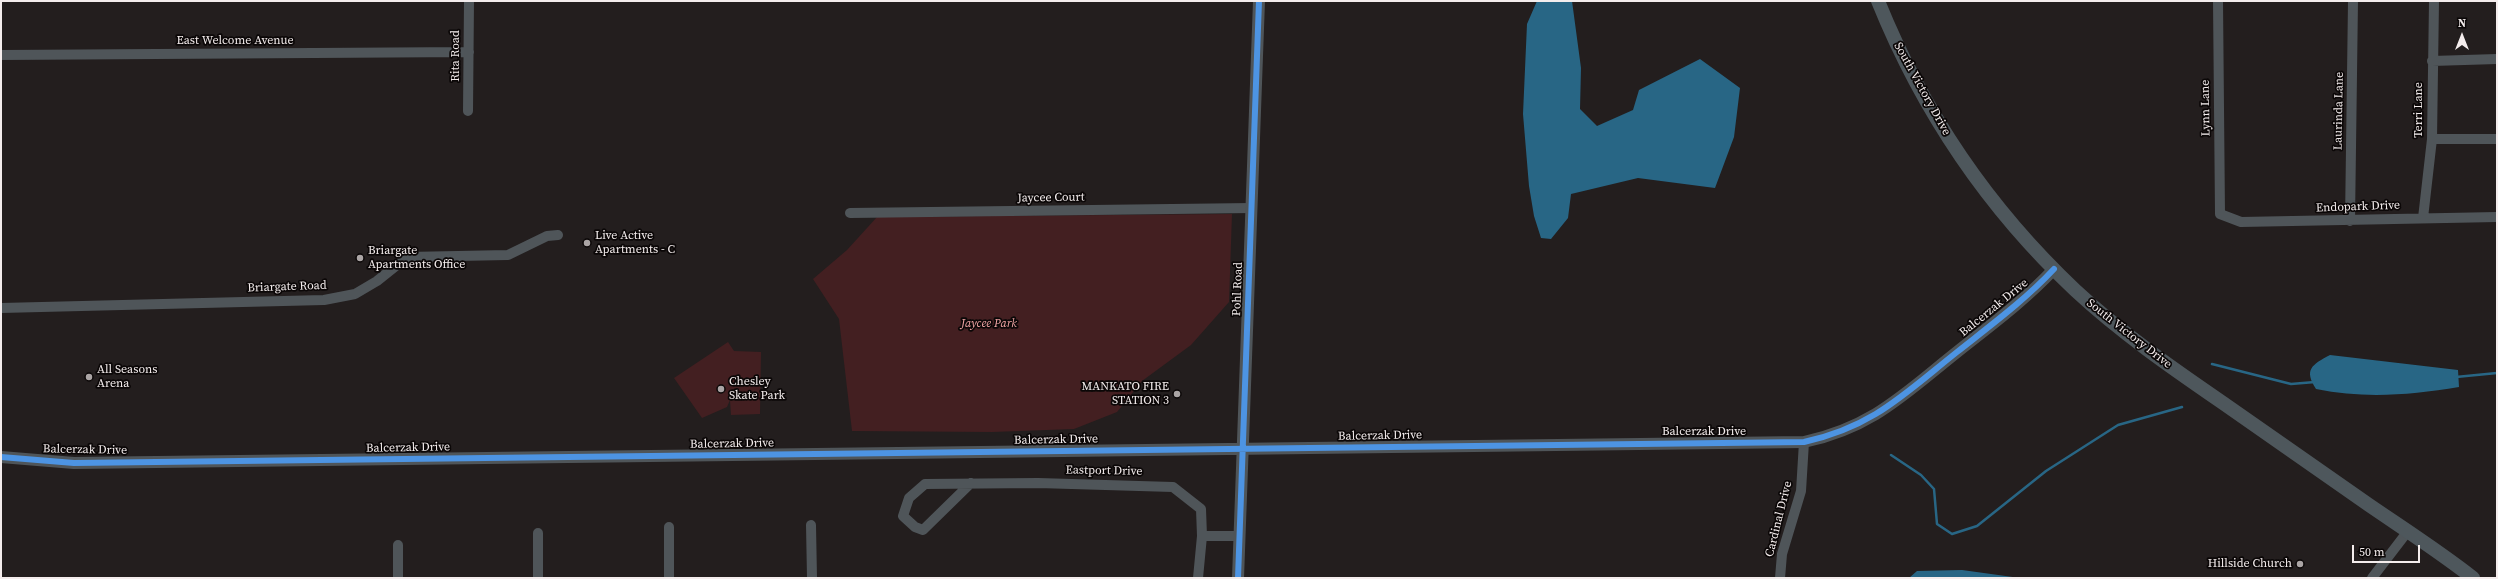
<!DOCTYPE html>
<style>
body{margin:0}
#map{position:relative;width:2498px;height:579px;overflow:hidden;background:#231e1e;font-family:"Source Serif 4",serif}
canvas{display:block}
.frame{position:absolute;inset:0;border:2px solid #f4eded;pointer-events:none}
.north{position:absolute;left:2442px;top:16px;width:40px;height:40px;-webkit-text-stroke:3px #0b0707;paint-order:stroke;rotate:0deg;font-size:11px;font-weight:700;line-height:16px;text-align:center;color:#f4eded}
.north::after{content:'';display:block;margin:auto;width:14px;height:18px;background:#f4eded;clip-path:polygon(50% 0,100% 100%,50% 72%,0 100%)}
.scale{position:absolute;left:2352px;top:545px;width:68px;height:18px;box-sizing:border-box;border:2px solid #f4eded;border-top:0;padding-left:5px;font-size:12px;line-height:14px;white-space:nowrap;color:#f4eded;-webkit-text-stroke:3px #0b0707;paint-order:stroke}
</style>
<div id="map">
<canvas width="2498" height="579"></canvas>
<div class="frame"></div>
<div class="north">N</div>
<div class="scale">50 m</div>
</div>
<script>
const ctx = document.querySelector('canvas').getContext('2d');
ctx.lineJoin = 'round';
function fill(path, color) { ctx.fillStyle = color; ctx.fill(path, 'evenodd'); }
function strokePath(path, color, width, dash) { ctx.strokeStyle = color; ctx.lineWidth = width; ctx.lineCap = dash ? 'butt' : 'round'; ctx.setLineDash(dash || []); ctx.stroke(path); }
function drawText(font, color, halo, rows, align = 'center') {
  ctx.font = font + ' "Source Serif 4",serif'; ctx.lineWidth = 3.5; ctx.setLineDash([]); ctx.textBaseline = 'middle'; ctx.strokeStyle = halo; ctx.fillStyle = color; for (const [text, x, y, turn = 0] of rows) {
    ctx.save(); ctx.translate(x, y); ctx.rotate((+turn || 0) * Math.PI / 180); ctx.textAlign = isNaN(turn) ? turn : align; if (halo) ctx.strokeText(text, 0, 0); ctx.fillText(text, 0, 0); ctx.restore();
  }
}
fill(new Path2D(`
 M1232 214 1229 302 1191 345 1142 381 1117 412 1074 429 992 432 852 431 839 319 813 279 847 250 877 217Z
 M728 342 734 351 761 352 760 414 731 415 730 400 727 407 702 418 674 378Z`), '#431f21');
fill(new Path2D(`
 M1537 1H1572L1581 68 1580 109 1597 126 1633 110 1639 90 1700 59 1740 88 1734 137 1715 188 1638 178 1571 194 1568 218 1551 239 1541 238 1534 216 1529 186 1523 114 1527 24Z
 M2330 355 2458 370 2459 387C2410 395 2365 399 2316 389 2304 370 2311 365 2330 355Z
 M1962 570 2020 578H1909L1917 571Z`), '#286685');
strokePath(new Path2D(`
 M2212 364 2291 384 2315 382
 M2456 377 2497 373
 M1891 455 1921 475 1934 489 1937 524 1952 534 1977 526 2046 471 2118 425 2182 407`), '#286685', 2.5);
strokePath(new Path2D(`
 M2218 1 2220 214 2241 222 2497 217
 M1 55 469 52
 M2432 61 2497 59
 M468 111 469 1
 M2432 139H2497
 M850 213 1252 208
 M2423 218 2432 139 2434 1
 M2350 221 2353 1
 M1 308 324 300 355 294 377 281 407 257 508 255 547 236 558 235
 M971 483 923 530 915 527 903 516 909 498 925 484 1038 483 1173 487 1201 509 1202 536H1239
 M811 525 812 578
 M538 533V578
 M398 545V578
 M669 578V527
 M1198 578 1202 536
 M1780 578 1782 554 1801 491 1804 442
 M2372 578 2408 531`), '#4f5559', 10);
strokePath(new Path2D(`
 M1 457 74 463 1804 442C1873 427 1904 394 1957 352 1991 325 2025 300 2054 269
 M1238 578 1259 1`), '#4f5559', 12);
strokePath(new Path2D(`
 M1878 1C1922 110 1989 209 2075 290 2120 332 2172 368 2223 403 2272 437 2320 471 2369 505 2404 529 2440 552 2473 578`), '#4e575c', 14);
strokePath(new Path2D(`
 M1 457 74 463 1804 442C1873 427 1904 394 1957 352 1991 325 2025 300 2054 269
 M1238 578 1259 1`), '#4d94e3', 6);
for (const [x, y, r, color] of [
 [587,243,4,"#aba5a5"],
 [360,258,4,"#aba5a5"],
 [89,377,4,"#aba5a5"],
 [721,389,4,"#aba5a5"],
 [1177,394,4,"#aba5a5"],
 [2300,564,4,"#aba5a5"]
]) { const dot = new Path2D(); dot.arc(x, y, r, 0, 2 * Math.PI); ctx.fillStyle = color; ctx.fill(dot); strokePath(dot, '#0b0707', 1.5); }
drawText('12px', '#f4eded', '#0b0707', [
 ["East Welcome Avenue",235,41],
 ["Rita Road",456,56,-90],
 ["South Victory Drive",1922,89,61],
 ["Lynn Lane",2206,108,-91],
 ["Terri Lane",2419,110,-90],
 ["Laurinda Lane",2339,111,-89],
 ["Jaycee Court",1051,198,-1],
 ["Endopark Drive",2358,207,-2],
 ["Briargate Road",287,287,-2],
 ["Pohl Road",1238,289,-88],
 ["Balcerzak Drive",1994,308,-39],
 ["South Victory Drive",2129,334,38],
 ["Balcerzak Drive",1704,432],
 ["Balcerzak Drive",1380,436,-1],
 ["Balcerzak Drive",1056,440,-1],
 ["Balcerzak Drive",732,444,-1],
 ["Balcerzak Drive",408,448,-1],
 ["Balcerzak Drive",85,450,1],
 ["Eastport Drive",1104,471,1],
 ["Cardinal Drive",1779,519,-76]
]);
drawText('12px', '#f4eded', '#0b0707', [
 ["Live Active",595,236],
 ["Apartments - C",595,250],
 ["Briargate",368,251],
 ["Apartments Office",368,265],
 ["All Seasons",97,370],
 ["Arena",97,384],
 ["Chesley",729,382],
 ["Skate Park",729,396],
 ["MANKATO FIRE",1169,387,"right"],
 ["STATION 3",1169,401,"right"],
 ["Hillside Church",2292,564,"right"]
], 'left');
drawText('italic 12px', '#f5a7a7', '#0b0707', [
 ["Jaycee Park",989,324]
]);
</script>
